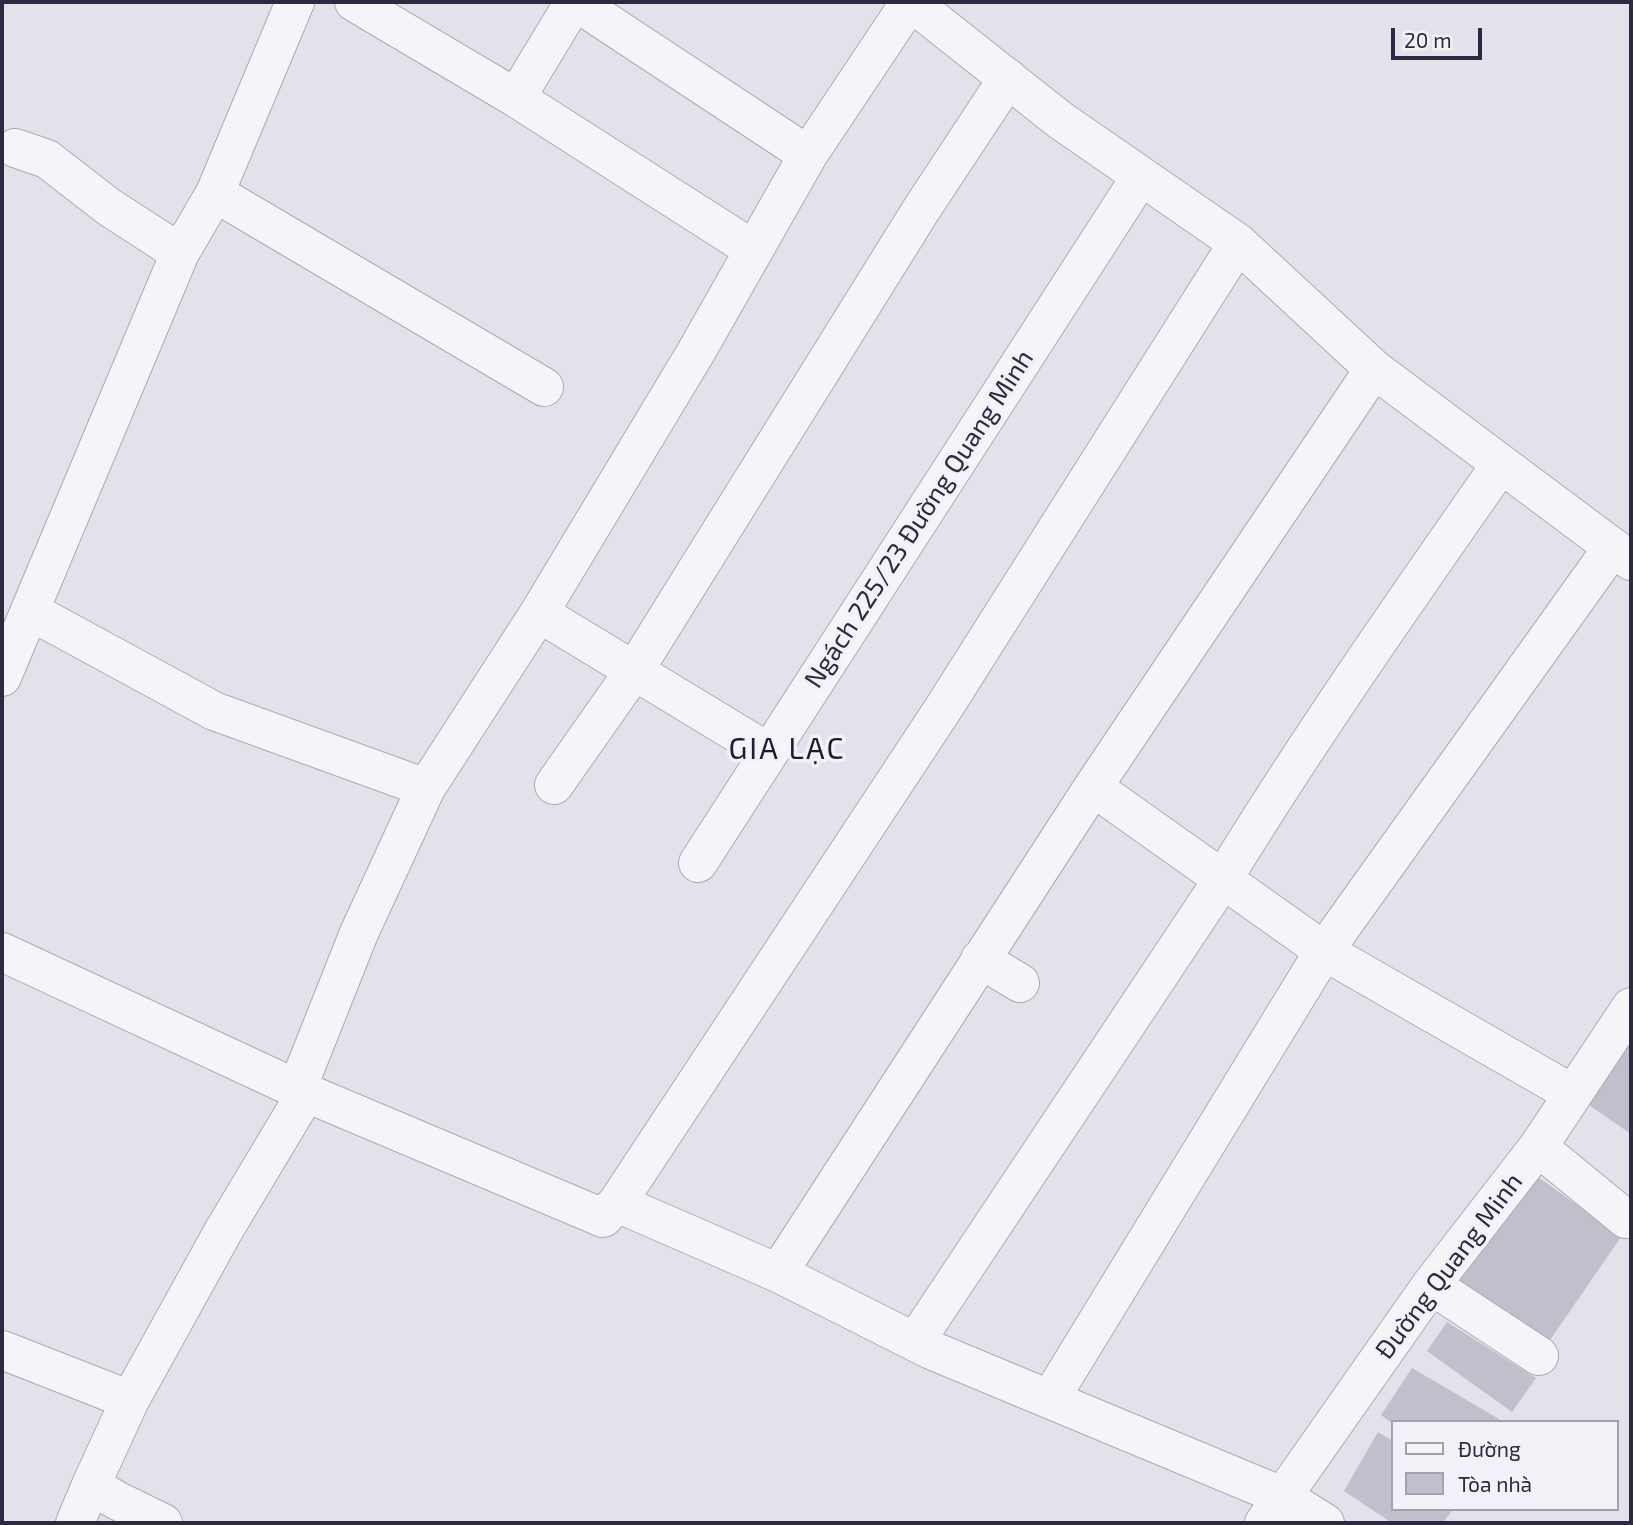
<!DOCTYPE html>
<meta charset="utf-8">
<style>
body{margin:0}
#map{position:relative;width:1633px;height:1525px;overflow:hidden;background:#e2e2ea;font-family:"Exo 2",sans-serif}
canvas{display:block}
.frame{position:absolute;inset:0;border:4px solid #2c2a41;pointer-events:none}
.legend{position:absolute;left:1391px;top:1420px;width:228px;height:91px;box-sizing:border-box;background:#f1f1f7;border:2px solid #a2a1ae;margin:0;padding:9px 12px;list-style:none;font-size:21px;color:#2c2a41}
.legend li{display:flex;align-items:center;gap:14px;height:35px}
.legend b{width:35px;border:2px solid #a2a1ae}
.scale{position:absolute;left:1391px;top:28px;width:91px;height:32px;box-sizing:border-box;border:4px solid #2c2a41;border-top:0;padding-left:9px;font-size:21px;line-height:24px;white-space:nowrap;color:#2c2a41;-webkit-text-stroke:5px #f1f1f7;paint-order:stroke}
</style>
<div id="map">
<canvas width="1633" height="1525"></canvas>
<div class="frame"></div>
<ul class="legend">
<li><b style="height:9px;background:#f5f4f8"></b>Đường</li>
<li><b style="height:19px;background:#c0bfcc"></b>Tòa nhà</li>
</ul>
<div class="scale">20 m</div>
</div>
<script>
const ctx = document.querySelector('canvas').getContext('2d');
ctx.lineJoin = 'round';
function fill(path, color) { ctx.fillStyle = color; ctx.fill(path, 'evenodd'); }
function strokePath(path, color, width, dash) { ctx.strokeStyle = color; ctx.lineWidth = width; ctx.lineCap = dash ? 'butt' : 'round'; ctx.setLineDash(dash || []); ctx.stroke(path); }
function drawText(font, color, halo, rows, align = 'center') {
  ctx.font = font + ' "Exo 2",sans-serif'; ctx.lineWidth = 7; ctx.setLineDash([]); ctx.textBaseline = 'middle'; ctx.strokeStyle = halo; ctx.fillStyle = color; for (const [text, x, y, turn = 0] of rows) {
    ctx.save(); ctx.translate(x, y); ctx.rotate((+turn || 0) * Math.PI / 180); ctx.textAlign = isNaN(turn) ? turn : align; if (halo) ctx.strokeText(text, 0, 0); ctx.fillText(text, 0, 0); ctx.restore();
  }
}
fill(new Path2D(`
 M1631 1018V1134L1573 1094Z
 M1523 1166 1621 1237 1539 1356 1431 1285Z
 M1447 1322 1536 1378 1512 1412 1427 1351Z
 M1412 1368 1504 1422H1393V1424L1381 1415Z
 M1378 1432 1393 1441V1509H1453L1443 1523H1392L1344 1491Z`), '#c0bfcc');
const minor = new Path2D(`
 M354 2 516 98 754 250
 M576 2 808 155
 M911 2 1060 120 1238 243 1374 369 1631 561
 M516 98 574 2
 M15 148 47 159 109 207 180 253
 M215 193 544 387
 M30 611 214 711 426 788
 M539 613 768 752
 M2 677 180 253 215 193 295 2
 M554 785 634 671 921 210 1008 78
 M1093 787 1324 951 1573 1094
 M698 863 1141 176
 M2 952 297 1089 603 1218 617 1203 943 709 1238 243
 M980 959 1020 983
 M297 1089 359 933 426 788 539 613 696 352 808 155 910 2
 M1538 1147 1626 1219
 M617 1203 778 1273 931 1350 1282 1496 1325 1523
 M778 1273 1093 787 1374 369
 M1431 1285 1539 1356
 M915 1342 1223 879C1310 737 1406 600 1501 464
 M2 1350 130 1400
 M1050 1399 1324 951 1613 547
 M75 1523 91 1485
 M163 1523 116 1500 91 1485 130 1400 224 1230 306 1093
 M1264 1523 1431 1285 1538 1147 1631 1007`);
strokePath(minor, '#ababb7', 40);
strokePath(minor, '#f5f4f8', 38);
drawText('26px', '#2c2a41', '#f1f1f7', [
 ["Ngách 225/23 Đường Quang Minh",919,519,-57],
 ["Đường Quang Minh",1449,1266,-53]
]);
ctx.letterSpacing = '2px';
drawText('30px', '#1f1c32', '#f1f1f7', [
 ["GIA LẠC",787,749]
]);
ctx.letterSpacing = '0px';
</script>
